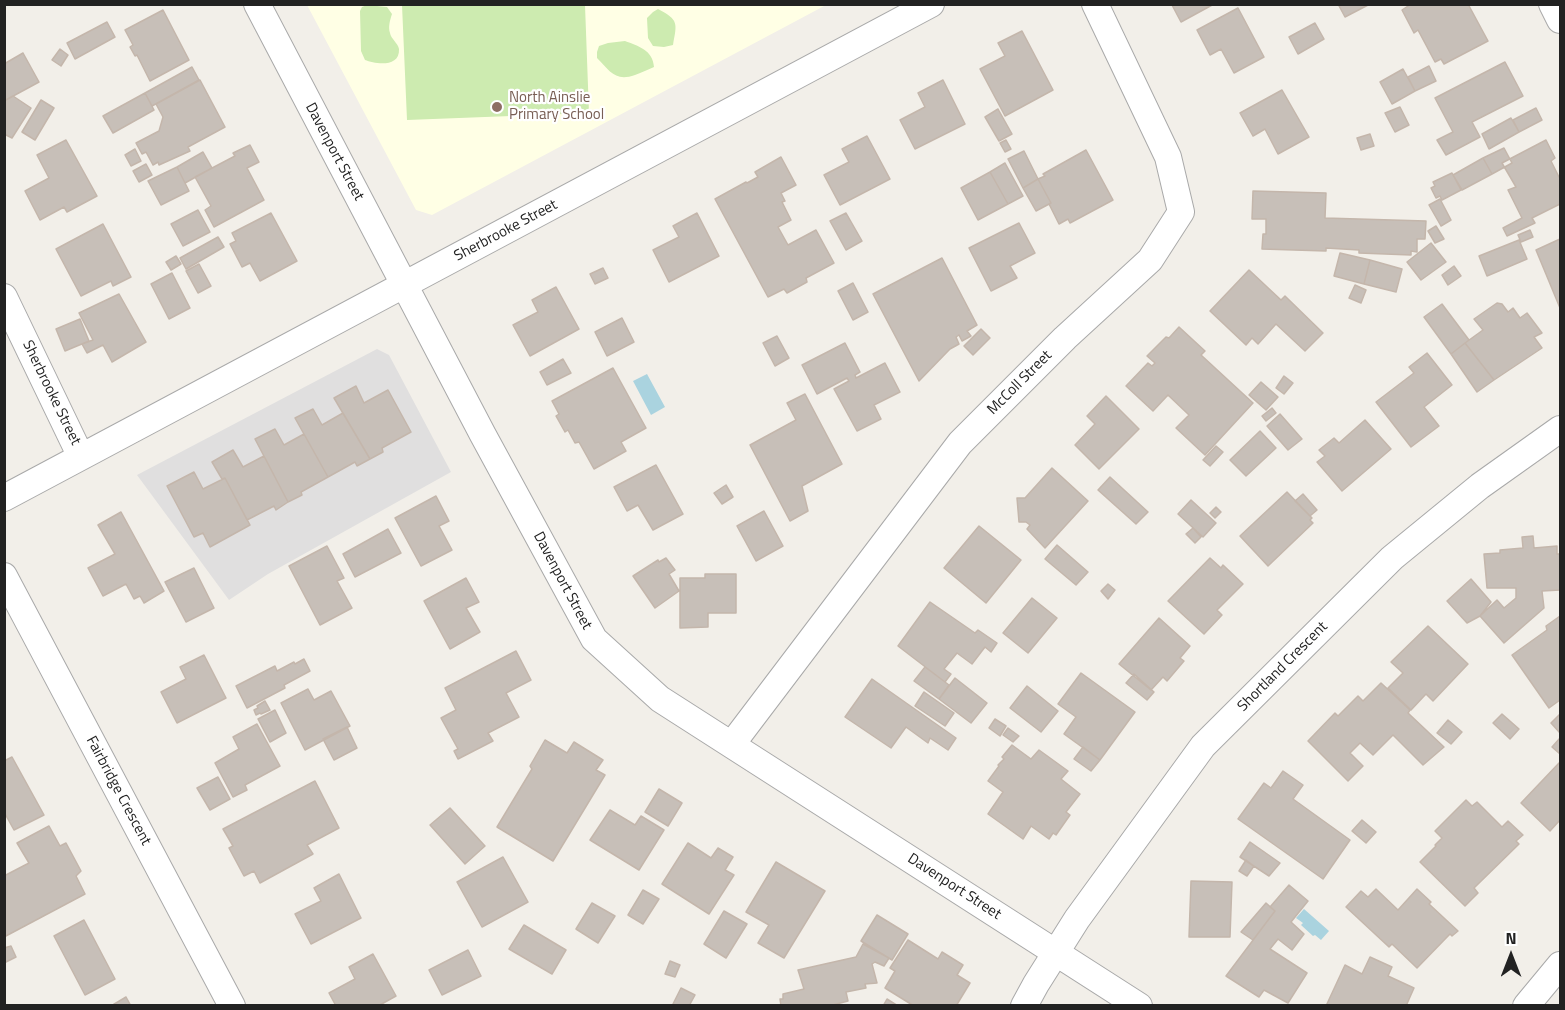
<!DOCTYPE html>
<style>
body{margin:0}
#map{position:relative;width:1565px;height:1010px;overflow:hidden;background:#f2efe9;font-family:"Titillium Web",sans-serif}
canvas{display:block}
.frame{position:absolute;inset:0;border:6px solid #222;pointer-events:none}
.north{position:absolute;left:1481px;top:926px;width:60px;height:60px;-webkit-text-stroke:4px #fff;paint-order:stroke;rotate:0deg;font-size:16px;font-weight:700;line-height:24px;text-align:center;color:#222}
.north::after{content:'';display:block;margin:auto;width:21px;height:27px;background:#222;clip-path:polygon(50% 0,100% 100%,50% 72%,0 100%)}
</style>
<div id="map">
<canvas width="1565" height="1010"></canvas>
<div class="frame"></div>
<div class="north">N</div>
</div>
<script>
const ctx = document.querySelector('canvas').getContext('2d');
ctx.lineJoin = 'round';
function fill(path, color) { ctx.fillStyle = color; ctx.fill(path, 'evenodd'); }
function strokePath(path, color, width, dash) { ctx.strokeStyle = color; ctx.lineWidth = width; ctx.lineCap = dash ? 'butt' : 'round'; ctx.setLineDash(dash || []); ctx.stroke(path); }
function drawText(font, color, halo, rows, align = 'center') {
  ctx.font = font + ' "Titillium Web",sans-serif'; ctx.lineWidth = 4.5; ctx.setLineDash([]); ctx.textBaseline = 'middle'; ctx.strokeStyle = halo; ctx.fillStyle = color; for (const [text, x, y, turn = 0] of rows) {
    ctx.save(); ctx.translate(x, y); ctx.rotate((+turn || 0) * Math.PI / 180); ctx.textAlign = isNaN(turn) ? turn : align; if (halo) ctx.strokeText(text, 0, 0); ctx.fillText(text, 0, 0); ctx.restore();
  }
}
fill(new Path2D(`
 M377 349 389 355 451 472 268 574 229 600 137 475Z`), '#e0dfdf');
fill(new Path2D(`
 M307 5H826L432 215 416 210Z`), '#ffffe5');
fill(new Path2D(`
 M367 5 387 7 392 14C390 20 388 27 390 33 391 39 398 43 399 49 400 68 375 64 365 60L361 51 360 11 362 7Z
 M402 5H585L589 113 407 120Z
 M658 9C679 20 677 23 673 45L664 47 653 46 648 38 647 18 653 12Z
 M625 41C638 46 653 50 654 67 648 70 642 72 635 75 615 82 610 71 597 58V52L599 46 608 43Z`), '#cdebb0');
fill(new Path2D(`
 M647 374 665 407 651 415 633 381Z
 M1304 909 1329 931 1321 940 1315 935 1313 936 1301 925 1303 923 1296 918Z`), '#aad3df');
const building = new Path2D(`
 M1174 4H1214L1181 22 1172 5Z
 M1338 4H1370L1345 17Z
 M1411 4H1468L1488 41 1444 64 1441 59 1435 62 1418 30 1414 33 1402 10Z
 M1238 8 1264 57 1234 73 1221 49 1210 55 1197 30Z
 M163 10 189 60 150 81 137 55 135 56 130 47 133 45 125 30Z
 M107 22 115 37 75 59 67 43Z
 M1315 23 1324 39 1298 54 1289 37Z
 M1022 31 1053 90 1005 116 980 69 1005 56 998 43Z
 M60 49 68 55 61 66 52 60Z
 M23 53 39 82 4 101V64Z
 M1505 62 1523 96 1472 122 1480 137 1446 155 1437 140 1453 132 1435 98Z
 M1429 66 1436 81 1415 91 1408 77Z
 M192 67 199 80 152 106 145 93Z
 M1403 69 1415 91 1392 104 1380 82Z
 M200 80 225 127 188 147 190 151 159 165 158 162 153 165 146 152 142 154 136 143 159 131 163 117 156 104Z
 M943 80 965 124 915 149 900 120 925 107 918 93Z
 M1282 90 1309 137 1278 154 1265 129 1253 136 1240 113Z
 M145 93 154 110 113 133 103 116Z
 M13 96 31 108 12 138 4 134V101Z
 M41 100 54 108 35 140 22 132Z
 M1400 107 1409 125 1395 132 1385 113Z
 M1536 108 1542 120 1519 132 1513 120Z
 M998 109 1012 134 999 141 985 117Z
 M1511 118 1519 132 1489 149 1482 134Z
 M1370 134 1374 146 1361 150 1357 138Z
 M867 136 890 179 840 205 824 175 849 162 842 149Z
 M66 140 97 196 67 212 64 207 40 220 25 191 49 178 37 155Z
 M1006 140 1011 149 1005 152 1000 143Z
 M1546 140 1555 158 1551 161 1559 177 1560 176V204L1532 218 1535 223 1507 236 1503 228 1522 218 1508 190 1516 187 1502 163Z
 M250 145 259 162 247 168 264 200 214 227 205 210 211 206 195 177 235 156 233 153Z
 M1504 148 1512 163 1492 174 1483 158Z
 M135 149 141 161 131 166 125 155Z
 M1086 150 1113 200 1070 223 1068 219 1059 224 1049 204 1051 203 1038 179 1045 176 1043 174Z
 M1024 151 1038 179 1023 188 1008 159Z
 M203 152 212 168 185 183 177 167Z
 M781 157 796 185 781 193 785 201 782 202 791 220 778 227 788 245 816 230 834 263 806 278 807 282 787 293 784 289 768 297 715 199 746 182 747 183 758 177 755 172Z
 M1483 158 1492 174 1462 190 1453 175Z
 M1005 163 1023 196 1008 204 990 172Z
 M146 164 152 175 139 182 133 171Z
 M177 167 189 191 161 205 148 181Z
 M990 172 1008 204 978 220 961 188Z
 M1452 173 1461 190 1442 200 1440 196 1436 198 1431 188 1435 186 1433 182Z
 M1038 179 1051 203 1036 211 1023 188Z
 M1253 191 1326 193 1325 218 1426 221 1425 239H1417V252L1411 251V255L1359 253V250L1326 248V251L1262 249 1263 234H1266V219H1252Z
 M1440 199 1451 220 1441 226 1429 205Z
 M198 210 210 232 183 246 171 224Z
 M271 213 297 261 260 281 250 263 242 267 230 244 236 241 232 233Z
 M697 213 719 256 669 282 653 250 679 237 673 226Z
 M846 213 862 241 846 250 830 221Z
 M1019 223 1035 253 1010 266 1017 278 991 291 969 248Z
 M103 224 131 277 113 286 111 281 81 296 56 249Z
 M1436 226 1444 239 1435 243 1428 231Z
 M1530 230 1533 237 1521 242 1518 235Z
 M218 237 224 247 186 269 180 258Z
 M1560 239V308L1536 250Z
 M1519 240 1527 259 1487 276 1479 256Z
 M1431 243 1446 262 1421 280 1407 262Z
 M1340 253 1370 260 1364 284 1334 276Z
 M176 256 181 264 171 270 166 262Z
 M942 258 977 325 967 331 971 336 962 341 959 335 956 337 959 344 950 349 919 381 873 294Z
 M1370 260 1402 269 1396 292 1364 284Z
 M199 264 211 286 198 293 186 271Z
 M1454 266 1461 276 1448 285 1442 275Z
 M603 268 608 278 595 284 590 274Z
 M1249 270 1281 300 1285 296 1323 333 1305 351 1276 324 1258 344 1252 338 1246 345 1210 311Z
 M172 273 190 308 169 319 151 284Z
 M853 283 868 312 853 320 838 291Z
 M1355 285 1366 290 1361 303 1349 298Z
 M556 287 579 329 530 356 513 325 538 312 532 300Z
 M119 294 146 342 112 362 103 345 87 353 82 344 93 340 79 313Z
 M1497 303 1502 304 1508 312 1513 308 1520 318 1527 313 1542 333 1534 337 1542 348 1494 380 1465 343 1483 330 1474 319Z
 M1442 304 1469 340 1451 354 1424 317Z
 M622 318 634 342 607 356 595 332Z
 M80 319 89 341 65 351 56 329Z
 M1179 327 1205 351 1201 355 1253 403 1205 455 1176 428 1189 415 1168 395 1153 411 1126 386 1148 363 1152 366 1155 363 1147 356 1166 337 1169 338Z
 M981 329 990 338 973 355 964 346Z
 M777 336 789 358 775 366 763 343Z
 M845 343 860 372 855 375 856 378 885 363 900 392 874 405 881 419 857 431 834 389 849 381 847 378 817 394 802 365Z
 M1465 343 1494 380 1477 392 1451 354Z
 M1427 353 1452 385 1424 407 1439 426 1411 447 1376 402 1414 373 1409 367Z
 M563 359 571 373 547 385 540 372Z
 M613 368 646 428 621 442 626 451 594 469 579 442 575 443 568 430 565 432 556 416 559 414 552 401Z
 M1284 376 1293 383 1284 394 1276 388Z
 M1261 382 1278 397 1266 410 1249 395Z
 M356 386 364 403 388 390 411 432 382 448 383 452 370 459 334 398Z
 M805 394 842 464 802 486 808 511 790 521 750 445 796 420 787 403Z
 M1106 396 1139 429 1099 469 1075 445 1095 424 1087 416Z
 M1272 408 1276 413 1266 421 1262 416Z
 M313 409 322 425 343 413 370 459 357 466 355 462 328 477 295 418Z
 M1280 414 1302 439 1288 450 1267 426Z
 M1365 420 1391 449 1342 491 1317 462 1325 456 1319 450 1334 438 1339 443Z
 M275 429 284 445 304 434 328 477 301 492 302 495 288 502 255 439Z
 M1260 431 1276 448 1246 476 1230 460Z
 M1216 446 1223 452 1210 466 1203 460Z
 M233 450 243 467 264 456 288 502 276 510 274 506 247 520 225 478 222 479 212 462Z
 M656 465 683 514 653 530 638 505 627 511 614 487Z
 M1052 468 1088 501 1045 548 1027 529 1030 525 1026 522H1019L1017 498H1025Z
 M194 472 203 489 225 478 250 525 210 547 203 533 194 537 167 486Z
 M1110 477 1148 512 1136 524 1098 490Z
 M726 485 733 497 722 504 714 493Z
 M1287 492 1312 518 1310 520 1313 523 1268 566 1240 536Z
 M1303 494 1317 510 1310 516 1295 501Z
 M436 496 449 521 439 526 452 550 421 566 395 518Z
 M1191 500 1216 523 1203 537 1178 514Z
 M1216 507 1221 512 1215 518 1210 513Z
 M764 511 783 546 756 561 737 526Z
 M121 512 164 591 144 603 140 596 134 599 126 584 103 596 88 568 115 554 98 525Z
 M979 526 1021 560 986 603 944 568Z
 M1193 528 1201 537 1195 543 1186 534Z
 M388 529 401 553 355 577 343 554Z
 M1533 536 1534 548 1557 546V554H1560V590L1542 591 1544 608 1504 643 1480 616 1497 600 1504 608 1516 598V588H1487L1484 554 1500 553V550L1523 548 1522 537Z
 M1057 545 1088 572 1076 585 1045 559Z
 M327 546 344 578 337 581 352 608 320 625 289 566Z
 M666 558 675 570 669 574 679 591 655 608 633 576 658 560 659 562Z
 M1210 558 1221 568 1223 565 1243 584 1217 610 1222 615 1204 634 1168 601Z
 M194 568 214 608 186 622 165 582Z
 M705 574H736V613H708V627L680 628V578H705Z
 M466 578 479 602 466 608 480 632 450 649 424 601Z
 M1471 579 1491 602 1480 616 1467 623 1447 601Z
 M1108 584 1115 590 1108 599 1101 591Z
 M1032 598 1057 618 1028 653 1003 633Z
 M930 602 975 633 978 630 997 643 991 652 985 647 972 664 957 653 944 669 951 674 945 682 898 646Z
 M1560 616V700L1549 708 1512 655 1547 630 1546 626Z
 M1159 618 1190 646 1180 658 1184 661 1167 681 1163 677 1151 690 1119 664Z
 M1428 626 1468 664 1433 701 1426 694 1411 710 1388 688 1403 673 1391 662Z
 M516 651 531 680 506 693 519 717 488 733 493 741 458 759 454 751 458 749 441 718 456 710 445 688Z
 M204 655 226 698 177 723 161 692 186 679 180 667Z
 M304 659 310 671 284 685 285 688 247 708 236 686 275 666 277 671 294 662 295 664Z
 M925 667 949 685 939 699 914 681Z
 M1081 673 1135 712 1100 760 1064 734 1076 717 1058 704Z
 M1134 674 1154 692 1147 700 1126 683Z
 M955 678 987 703 971 723 939 699Z
 M872 679 956 738 948 750 930 738 928 743 906 727 891 748 845 717Z
 M1381 683 1410 710 1408 713 1444 747 1423 765 1393 735 1373 755 1360 743 1350 753 1363 766 1348 781 1308 741 1335 713 1338 716 1358 696 1363 701Z
 M1027 686 1058 711 1041 732 1010 708Z
 M308 689 314 700 331 691 350 726 305 750 281 703Z
 M924 692 954 713 945 726 915 706Z
 M265 701 270 710 261 714 260 713 256 715 254 710 258 708 257 706Z
 M275 710 286 733 270 742 258 719Z
 M1502 714 1519 729 1510 739 1493 723Z
 M1560 714V733L1551 723Z
 M995 719 1006 726 1000 736 989 728Z
 M1448 720 1462 732 1451 744 1437 733Z
 M257 724 280 766 245 785 247 790 233 797 215 763 239 749 233 737Z
 M347 727 357 748 334 760 323 739Z
 M1008 728 1019 736 1013 742 1003 735Z
 M1560 738V754L1552 747Z
 M545 740 567 753 574 742 603 760 596 770 605 775 553 861 497 827 532 769 530 766Z
 M1012 745 1031 759 1039 750 1068 771 1061 779 1080 794 1066 812 1070 815 1056 835 1053 833 1049 839 1031 826 1023 839 988 814 1003 792 988 781 999 766 998 765 1004 759 1002 757Z
 M1083 747 1100 760 1091 771 1074 759Z
 M12 757 44 815 14 830 4 812V761Z
 M1559 763 1560 764V820L1550 831 1521 803Z
 M1283 771 1303 785 1293 799 1350 840 1323 879 1238 819 1264 783 1271 788Z
 M218 777 230 799 210 810 197 788Z
 M315 781 339 828 307 845 313 854 260 883 254 871 244 876 229 848 233 846 223 829Z
 M659 789 682 803 668 826 645 812Z
 M1466 800 1472 806 1477 802 1502 827 1508 821 1523 835 1516 841 1519 844 1474 888 1478 893 1465 906 1420 862 1436 846 1435 845 1442 838 1435 831Z
 M450 808 485 846 465 864 430 825Z
 M610 810 635 825 641 816 664 830 639 870 590 840Z
 M1362 820 1376 832 1366 843 1352 831Z
 M49 826 60 846 66 843 81 871 76 876 85 894 4 937V876L29 863 17 843Z
 M1250 842 1280 863 1269 876 1240 857Z
 M688 843 711 858 718 848 733 857 725 870 734 875 709 914 662 884Z
 M503 857 528 902 482 927 457 882Z
 M1246 860 1254 866 1247 876 1239 871Z
 M776 862 825 891 784 958 758 943 769 925 746 912Z
 M339 874 361 918 311 944 295 914 321 901 314 888Z
 M1191 881 1232 882 1230 937H1189Z
 M1289 885 1308 901 1291 922 1304 934 1292 950 1278 939 1270 949 1307 973 1288 1003 1264 990 1259 997 1226 976 1275 911 1270 907Z
 M1376 889 1398 910 1417 889 1431 902 1429 904 1458 931 1452 936 1450 934 1417 968 1392 944 1389 947 1346 907 1361 891 1368 897Z
 M643 890 659 899 643 924 628 915Z
 M592 903 615 916 598 943 576 929Z
 M1266 903 1275 911 1253 940 1241 932Z
 M724 911 747 924 726 958 704 944Z
 M877 915 908 934 892 960 861 941Z
 M84 920 115 979 85 995 54 936Z
 M524 925 566 950 552 974 509 949Z
 M908 940 938 959 942 952 963 965 957 975 970 983 956 1006H914L885 988 895 971 890 968Z
 M863 944 889 958 884 966 875 962 872 964 877 983 865 984 866 988 846 992 848 1001 829 1006H781L780 999H783V994L804 989 798 970 856 957Z
 M11 946 16 957 4 963V948Z
 M468 950 481 976 442 995 429 970Z
 M373 954 396 996 378 1006H336L329 993 355 979 349 967Z
 M1370 957 1392 967 1388 976 1414 988 1406 1006H1326L1345 965 1362 974Z
 M670 961 680 965 675 977 665 974Z
 M681 988 695 995 689 1006H672Z
 M126 997 131 1006H111Z
 M887 999 898 1006H883Z`);
fill(building, '#c7bfb8');
strokePath(building, '#c4b6ab', 1.5);
const street = new Path2D(`
 M257 4 483 435 594 639 660 699 1139 1006
 M1552 4 1560 20
 M4 297 81 457
 M4 498 931 4
 M4 576 232 1006
 M732 744 960 443 1065 338 1150 260 1181 212 1168 157 1095 4
 M1024 1006 1036 984 1077 919 1203 746 1392 558 1480 486 1560 429
 M1526 1006 1560 965`);
strokePath(street, '#a9a9a9', 28);
strokePath(street, '#fff', 26);
for (const [x, y, r, color] of [
 [497,107,6,"#8d6e63"]
]) { const dot = new Path2D(); dot.arc(x, y, r, 0, 2 * Math.PI); ctx.fillStyle = color; ctx.fill(dot); strokePath(dot, '#fff', 2); }
drawText('15px', '#785e54', '#fff', [
 ["North Ainslie",509,98],
 ["Primary School",509,115]
], 'left');
drawText('15px', '#222', '#fff', [
 ["Davenport Street",334,152,62],
 ["Sherbrooke Street",506,231,-28],
 ["McColl Street",1020,383,-45],
 ["Sherbrooke Street",51,393,64],
 ["Davenport Street",562,581,62],
 ["Shortland Crescent",1283,667,-45],
 ["Fairbridge Crescent",118,791,62],
 ["Davenport Street",954,887,33]
]);
</script>
